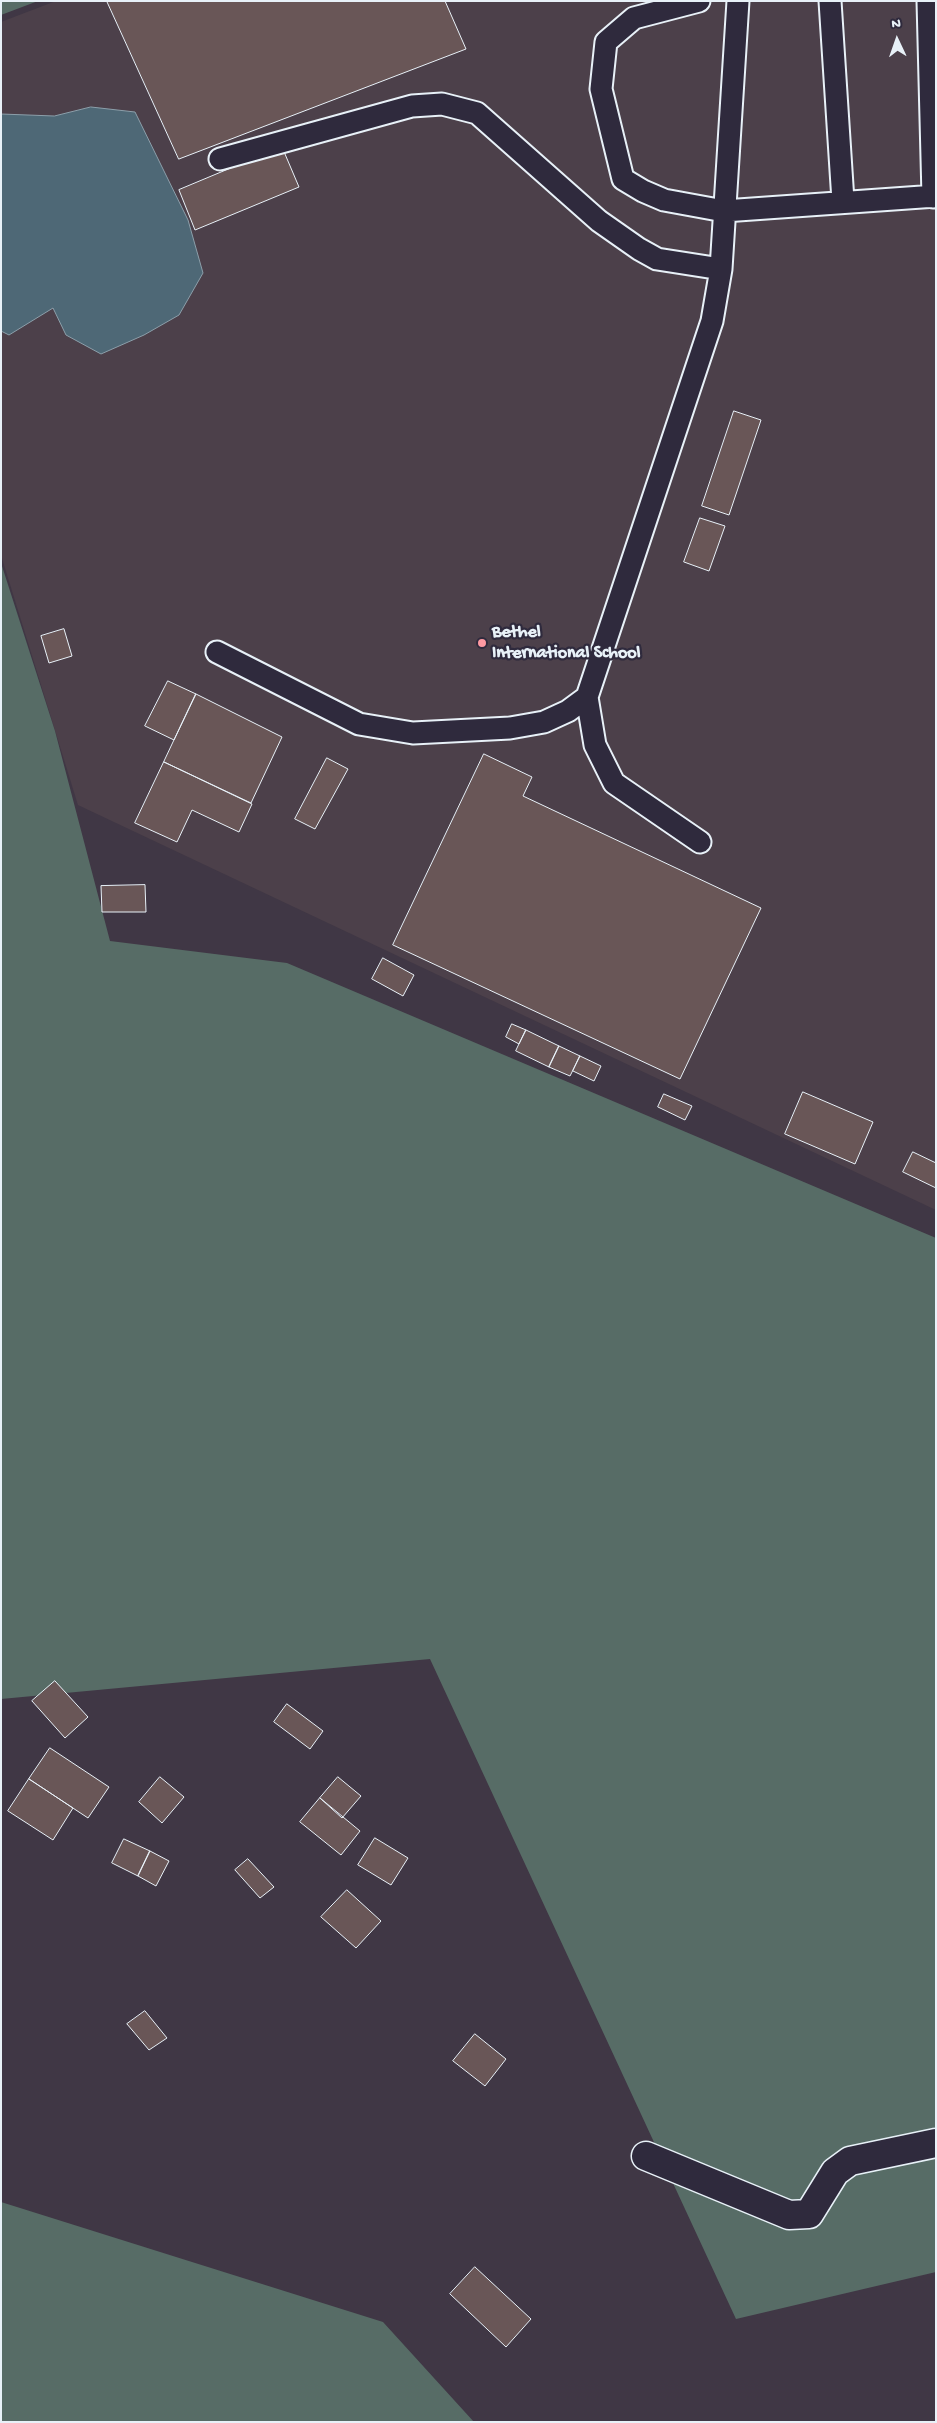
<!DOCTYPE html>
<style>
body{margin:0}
#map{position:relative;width:937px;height:2423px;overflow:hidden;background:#403745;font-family:"Gochi Hand",sans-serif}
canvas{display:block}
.frame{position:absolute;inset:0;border:2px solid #e8f1f8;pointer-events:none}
.north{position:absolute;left:872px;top:15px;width:50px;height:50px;-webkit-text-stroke:4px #2f2a3d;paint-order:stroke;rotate:357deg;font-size:14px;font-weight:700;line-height:20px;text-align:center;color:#e8f1f8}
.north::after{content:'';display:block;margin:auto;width:18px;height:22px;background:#e8f1f8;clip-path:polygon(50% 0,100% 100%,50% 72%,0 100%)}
</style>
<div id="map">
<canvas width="937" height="2423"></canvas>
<div class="frame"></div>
<div class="north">N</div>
</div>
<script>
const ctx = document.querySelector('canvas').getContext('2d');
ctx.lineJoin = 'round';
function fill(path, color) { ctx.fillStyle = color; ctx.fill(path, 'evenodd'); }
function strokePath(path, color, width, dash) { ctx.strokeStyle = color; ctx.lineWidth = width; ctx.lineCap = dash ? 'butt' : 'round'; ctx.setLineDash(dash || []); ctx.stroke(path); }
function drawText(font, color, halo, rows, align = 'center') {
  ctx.font = font + ' "Gochi Hand",sans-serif'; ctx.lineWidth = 4.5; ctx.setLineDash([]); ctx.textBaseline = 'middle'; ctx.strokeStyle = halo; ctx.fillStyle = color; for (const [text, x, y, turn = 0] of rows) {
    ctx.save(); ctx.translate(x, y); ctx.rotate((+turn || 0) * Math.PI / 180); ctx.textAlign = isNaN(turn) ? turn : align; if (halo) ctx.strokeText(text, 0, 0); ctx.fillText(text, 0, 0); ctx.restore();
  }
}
fill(new Path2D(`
 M56 1H936V1210L78 805 1 555V22Z`), '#4c404a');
fill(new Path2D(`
 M1 1H38L1 15Z
 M1 563 55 731 110 941 287 963 936 1238V2272L736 2319 430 1659 1 1699Z
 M1 2202 383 2322 474 2422H1Z`), '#576c66');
const water = new Path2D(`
 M91 107 135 112 188 220 203 273 179 315 144 335 101 354 66 335 53 308 9 335 1 331V114L54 116Z`);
fill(water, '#4e6876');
strokePath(water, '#8c9faa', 1);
const building = new Path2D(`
 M107 1H445L466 49 179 159Z
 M282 147 299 187 195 230 179 190Z
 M734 411 761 420 729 515 702 506Z
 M700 518 725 526 709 571 684 562Z
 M64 629 72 656 49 663 41 636Z
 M168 681 196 694 174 740 145 726Z
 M196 694 282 737 251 803 164 762Z
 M484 754 532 777 523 796 761 908 680 1079 393 945Z
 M327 758 348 769 315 829 295 819Z
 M164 762 252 804 239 832 192 810 177 842 135 823Z
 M145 885 146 912H102L101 886Z
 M383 958 414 975 403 996 372 979Z
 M512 1024 526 1030 519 1044 506 1037Z
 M526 1030 559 1046 549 1067 516 1051Z
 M559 1046 580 1056 570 1076 549 1067Z
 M580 1056 601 1066 594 1081 573 1071Z
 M803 1092 873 1122 855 1164 785 1134Z
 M664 1094 692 1106 685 1120 658 1107Z
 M913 1152 936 1163V1188L903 1172Z
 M55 1681 88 1717 65 1738 32 1701Z
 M287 1704 323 1731 310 1749 274 1722Z
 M50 1748 109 1787 88 1818 29 1779Z
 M160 1777 184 1797 162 1823 139 1802Z
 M338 1777 361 1796 342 1818 320 1798Z
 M29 1779 73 1808 53 1840 8 1811Z
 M320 1798 360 1831 341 1855 300 1822Z
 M375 1838 408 1858 391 1885 358 1865Z
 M124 1839 150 1851 138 1876 112 1863Z
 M150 1851 169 1861 156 1886 138 1876Z
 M248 1859 274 1887 260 1898 235 1870Z
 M347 1890 381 1921 356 1948 321 1917Z
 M145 2011 167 2038 149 2050 127 2024Z
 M475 2034 506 2059 485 2086 453 2061Z
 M475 2267 531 2319 506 2347 450 2294Z`);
fill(building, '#695657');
strokePath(building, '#e8f1f8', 1);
const service = new Path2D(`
 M699 1 634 18 606 42 601 89 623 179 643 191 664 200 724 211 936 196
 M830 1 843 201
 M928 1 933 197
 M220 159 412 106 442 104 477 113 599 221 639 249 657 259 721 269
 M217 652 359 724 413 733 510 728 544 722 568 711 587 697 712 321 721 269 738 1
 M587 697 595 745 614 783 700 842`);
const minor = new Path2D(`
 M646 2156 789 2215 809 2214 835 2172 850 2161 936 2143`);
strokePath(service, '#e8f1f8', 25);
strokePath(minor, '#e8f1f8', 31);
strokePath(service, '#2f2a3d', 21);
strokePath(minor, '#2f2a3d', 28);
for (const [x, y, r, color] of [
 [482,643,5,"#ff9aa2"]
]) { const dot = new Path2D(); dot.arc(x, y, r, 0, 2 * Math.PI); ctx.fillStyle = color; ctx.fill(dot); strokePath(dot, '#2f2a3d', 2); }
drawText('bold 18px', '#e8f1f8', '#2f2a3d', [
 ["Bethel",492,633],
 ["International School",492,654]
], 'left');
</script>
